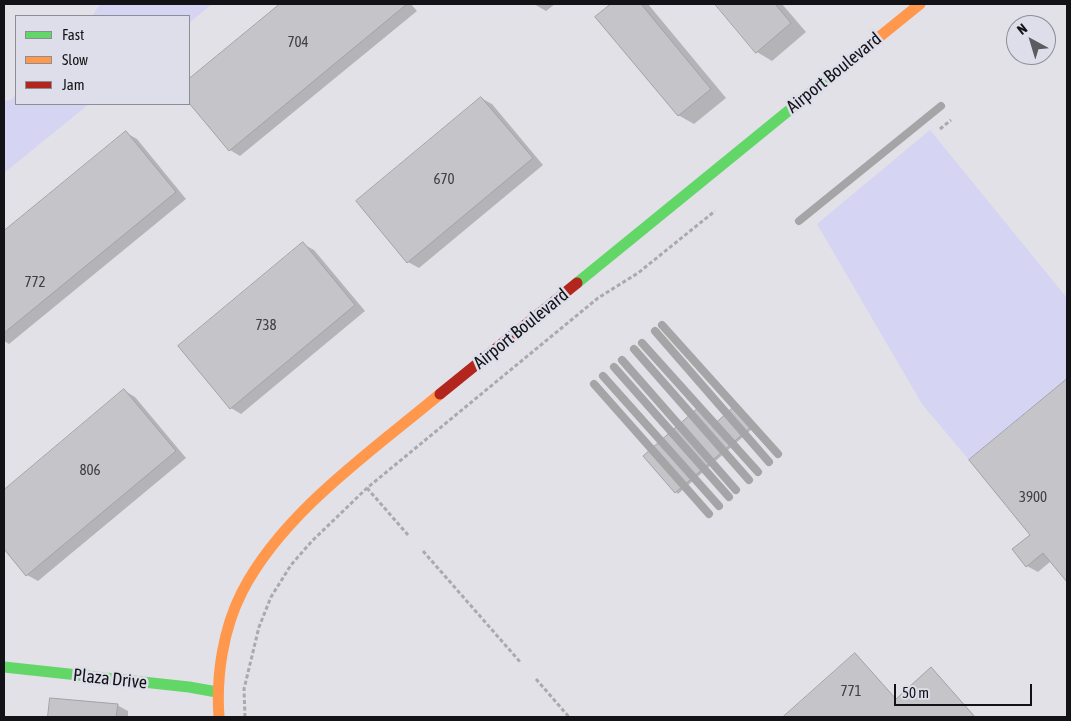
<!DOCTYPE html>
<style>
body{margin:0}
#map{position:relative;width:1071px;height:721px;overflow:hidden;background:#e1e1e7;font-family:"Asap Condensed",sans-serif}
canvas{display:block}
.frame{position:absolute;inset:0;border:5px solid #131317;pointer-events:none}
.legend{position:absolute;left:15px;top:15px;width:175px;height:90px;box-sizing:border-box;background:#dedeea;border:1px solid #8d8d96;margin:0;padding:6px 9px;list-style:none;font-size:15px;color:#131317}
.legend li{display:flex;align-items:center;gap:10px;height:25px}
.legend b{width:25px;border:1px solid #8d8d96}
.north{position:absolute;left:1006px;top:15px;width:50px;height:50px;box-sizing:border-box;background:#dedeea;border:1px solid #8d8d96;border-radius:50%;rotate:321deg;font-size:14px;font-weight:700;line-height:20px;text-align:center;color:#131317}
.north::after{content:'';display:block;margin:auto;width:18px;height:22px;background:#5b5b60;clip-path:polygon(50% 0,100% 100%,50% 72%,0 100%)}
.scale{position:absolute;left:894px;top:684px;width:138px;height:22px;box-sizing:border-box;border:2px solid #131317;border-top:0;padding-left:6px;font-size:15px;line-height:18px;white-space:nowrap;color:#131317;-webkit-text-stroke:4px #dedeea;paint-order:stroke}
</style>
<div id="map">
<canvas width="1071" height="721"></canvas>
<div class="frame"></div>
<ul class="legend">
<li><b style="height:6px;background:#63d668"></b>Fast</li>
<li><b style="height:6px;background:#ff974d"></b>Slow</li>
<li><b style="height:6px;background:#b3261e"></b>Jam</li>
</ul>
<div class="north">N</div>
<div class="scale">50 m</div>
</div>
<script>
const ctx = document.querySelector('canvas').getContext('2d');
ctx.lineJoin = 'round';
function fill(path, color) { ctx.fillStyle = color; ctx.fill(path, 'evenodd'); }
function strokePath(path, color, width, dash) { ctx.strokeStyle = color; ctx.lineWidth = width; ctx.lineCap = dash ? 'butt' : 'round'; ctx.setLineDash(dash || []); ctx.stroke(path); }
function drawText(font, color, halo, rows, align = 'center') {
  ctx.font = font + ' "Asap Condensed",sans-serif'; ctx.lineWidth = 5; ctx.setLineDash([]); ctx.textBaseline = 'middle'; ctx.strokeStyle = halo; ctx.fillStyle = color; for (const [text, x, y, turn = 0] of rows) {
    ctx.save(); ctx.translate(x, y); ctx.rotate((+turn || 0) * Math.PI / 180); ctx.textAlign = isNaN(turn) ? turn : align; if (halo) ctx.strokeText(text, 0, 0); ctx.fillText(text, 0, 0); ctx.restore();
  }
}
fill(new Path2D(`
 M100 4H212L189 23V16H92Z
 M16 95V104H89L4 173V101L11 100Z
 M930 130 1067 298V379L969 460 922 404 817 224Z`), '#d5d4f3');
fill(new Path2D(`
 M282 4H411L417 11 240 156 230 150 189 101V81Z
 M534 4H555L546 11Z
 M613 4H648L726 98 694 124 678 115 597 17Z
 M716 4H782L806 32 772 61 757 52Z
 M481 98 492 104 543 165 419 268 408 262Z
 M126 133 137 139 186 199 9 344 4 341V233Z
 M303 244 314 250 365 311 241 414 231 408Z
 M1067 381V580L1051 561 1038 572 1027 566 1032 535 970 460Z
 M125 391 135 397 186 458 38 581 27 575 4 547V491Z
 M715 425 753 428 678 494 676 492Z
 M855 655 896 700 933 670 975 717H785Z
 M51 699 117 705 128 711V717H49Z`), '#0003');
const building = new Path2D(`
 M280 4H407L229 151 189 103V79Z
 M611 4H641L711 89 678 116 595 17Z
 M715 4H775L791 23 756 53Z
 M481 97 533 158 407 263 356 201Z
 M126 131 176 192 4 333V231Z
 M303 242 355 305 230 409 178 346Z
 M1067 379V582L1043 553 1026 567 1012 549 1030 535 969 460Z
 M124 389 176 451 26 576 4 549V490Z
 M735 406 752 426 675 493 643 456 699 407 714 424Z
 M855 653 896 699 931 667 975 717H783Z
 M50 698 118 704 116 717H48Z`);
fill(building, '#c4c4c9');
strokePath(building, '#a1a1a6', 1);
strokePath(new Path2D(`
 M940 129 951 120
 M367 488 408 535
 M423 551 521 663
 M536 679 569 717
 M245 717 244 689 259 627 271 597 291 565 312 541 367 488 598 298 638 273 715 211`), '#aaaaac', 3, [4, 2.5]);
strokePath(new Path2D(`
 M799 221 941 106
 M662 325 778 454
 M655 331 769 462
 M642 343 758 472
 M634 349 749 480
 M622 360 736 490
 M614 367 729 497
 M603 376 719 506
 M594 384 709 514`), '#a5a5a7', 8);
strokePath(new Path2D(`
 M577 283 852 59
 M4 667 189 687 217 692`), '#63d668', 11);
strokePath(new Path2D(`
 M852 59 920 4
 M219 717C216 676 223 629 242 592 283 512 372 451 440 394`), '#ff974d', 11);
strokePath(new Path2D(`
 M440 394 577 283`), '#b3261e', 11);
drawText('15px', '#3f3f44', null, [
 ["704",298,42],
 ["670",444,179],
 ["772",35,282],
 ["738",266,325],
 ["806",90,470],
 ["3900",1033,497],
 ["771",851,691]
]);
drawText('18px', '#131317', '#dedeea', [
 ["Airport Boulevard",834,73,-39],
 ["Airport Boulevard",521,329,-39],
 ["Plaza Drive",110,679,6]
]);
</script>
